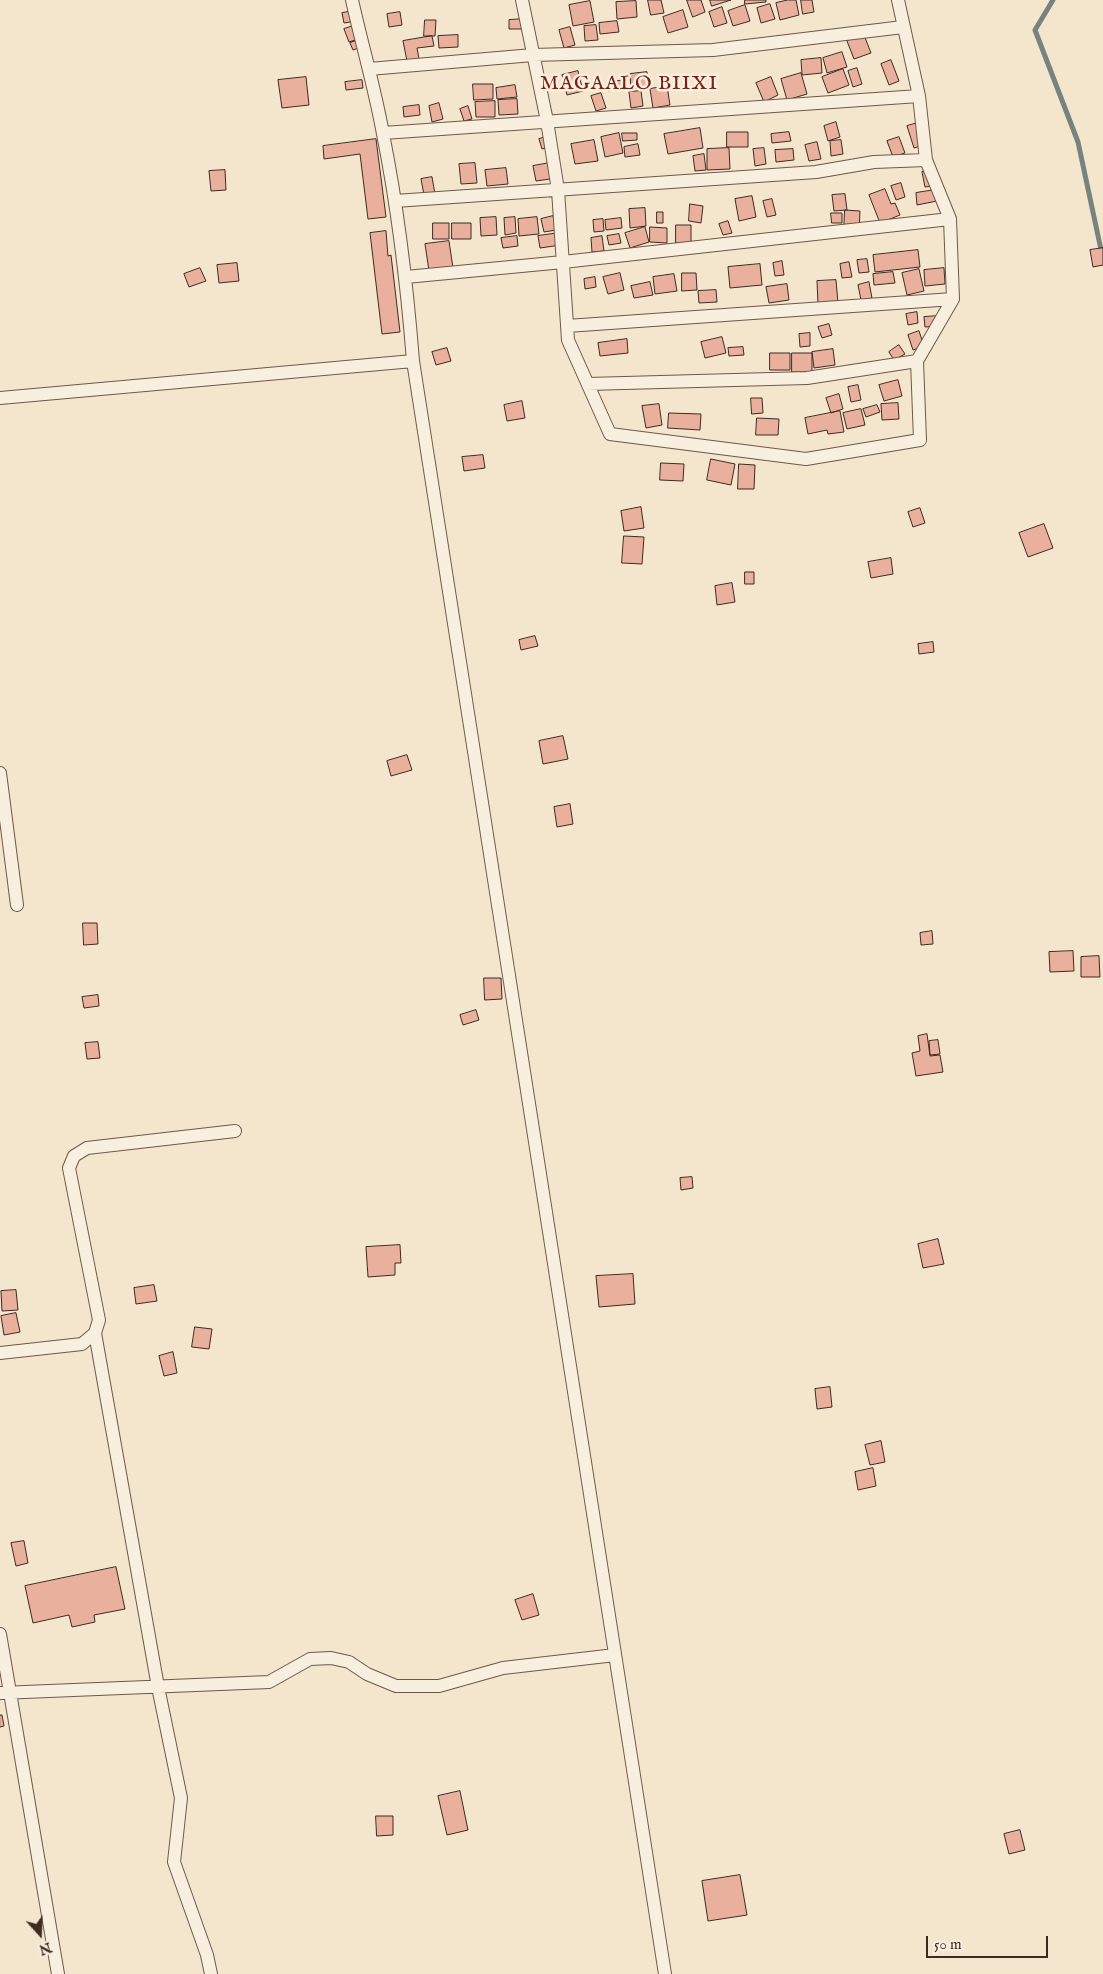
<!DOCTYPE html>
<style>
body{margin:0}
#map{position:relative;width:1103px;height:1974px;overflow:hidden;background:#f4e6cd;font-family:"IM FELL English",serif}
canvas{display:block}
.north{position:absolute;left:15px;top:1909px;width:50px;height:50px;-webkit-text-stroke:4px #f8efde;paint-order:stroke;rotate:160deg;font-size:14px;font-weight:700;line-height:20px;text-align:center;color:#3f2a1f}
.north::after{content:'';display:block;margin:auto;width:18px;height:22px;background:#3f2a1f;clip-path:polygon(50% 0,100% 100%,50% 72%,0 100%)}
.scale{position:absolute;left:926px;top:1936px;width:122px;height:22px;box-sizing:border-box;border:2px solid #3f2a1f;border-top:0;padding-left:6px;font-size:15px;line-height:18px;white-space:nowrap;color:#3f2a1f;-webkit-text-stroke:4px #f8efde;paint-order:stroke}
</style>
<div id="map">
<canvas width="1103" height="1974"></canvas>
<div class="north">N</div>
<div class="scale">50 m</div>
</div>
<script>
const ctx = document.querySelector('canvas').getContext('2d');
ctx.lineJoin = 'round';
function strokePath(path, color, width, dash) { ctx.strokeStyle = color; ctx.lineWidth = width; ctx.lineCap = dash ? 'butt' : 'round'; ctx.setLineDash(dash || []); ctx.stroke(path); }
function fill(path, color) { ctx.fillStyle = color; ctx.fill(path, 'evenodd'); }
function drawText(font, color, halo, rows, align = 'center') {
  ctx.font = font + ' "IM FELL English",serif'; ctx.lineWidth = 5; ctx.setLineDash([]); ctx.textBaseline = 'middle'; ctx.strokeStyle = halo; ctx.fillStyle = color; for (const [text, x, y, turn = 0] of rows) {
    ctx.save(); ctx.translate(x, y); ctx.rotate((+turn || 0) * Math.PI / 180); ctx.textAlign = isNaN(turn) ? turn : align; if (halo) ctx.strokeText(text, 0, 0); ctx.fillText(text, 0, 0); ctx.restore();
  }
}
strokePath(new Path2D(`
 M1053 0 1035 30 1078 142 1103 259`), '#78837f', 5);
const building = new Path2D(`
 M648 0H661L664 13 651 15Z
 M687 0H701L705 12 693 17Z
 M710 0H731L712 6Z
 M745 0H766V2L745 4Z
 M788 0H796L799 15 780 20 776 3Z
 M801 0H812L814 12 803 14Z
 M590 1 594 22 573 26 569 5Z
 M636 1 637 17 617 19 616 2Z
 M770 4 775 19 761 23 757 8Z
 M745 5 750 21 733 26 728 11Z
 M722 7 727 23 714 27 709 12Z
 M683 10 688 27 668 33 663 17Z
 M354 11 356 21 344 23 342 13Z
 M400 12 402 25 389 27 387 14Z
 M524 19V29H509V20Z
 M425 20H436L435 36H424Z
 M617 21 619 32 600 34 599 23Z
 M356 25 361 38 349 42 344 29Z
 M596 25 598 40 585 41 584 26Z
 M570 27 575 45 564 48 559 30Z
 M458 35V47L439 48 438 36Z
 M864 35 871 53 854 59 847 41Z
 M432 36 434 46 417 48 420 64 408 66 403 41Z
 M362 39 364 46 353 50 350 43Z
 M842 52 847 67 827 73 823 58Z
 M821 58 822 73 802 75 801 60Z
 M891 60 899 81 889 85 881 64Z
 M857 68 862 84 853 87 848 71Z
 M843 69 849 85 828 93 822 77Z
 M578 71 583 91 567 95 562 75Z
 M647 72 649 87 631 89 630 74Z
 M801 73 807 94 787 100 781 79Z
 M306 77 309 105 282 108 278 80Z
 M771 77 778 95 764 102 756 83Z
 M362 80 363 88 346 90 345 82Z
 M624 80 625 88 608 91 607 83Z
 M473 84H493V99L474 100Z
 M515 85 517 97 497 99 496 88Z
 M667 86 670 105 653 108 650 89Z
 M641 91 643 106 631 108 629 92Z
 M601 93 606 108 596 111 591 96Z
 M517 99 518 114 499 115 498 100Z
 M495 101V117H476L475 102Z
 M439 103 443 119 432 122 429 106Z
 M419 105 420 115 404 117 403 107Z
 M468 106 472 119 464 121 460 109Z
 M836 122 840 137 828 141 824 126Z
 M921 122 927 144 914 148 907 126Z
 M700 128 703 148 668 154 664 134Z
 M727 132H748V147H727Z
 M789 132 791 141 772 143 771 134Z
 M619 133 623 153 605 157 601 137Z
 M622 133H637V140L623 141Z
 M553 135 556 145 542 149 539 139Z
 M899 137 905 153 893 157 887 141Z
 M376 139 386 217 368 219 360 154 324 159 323 146Z
 M594 140 598 161 575 164 571 144Z
 M841 140 843 154 831 156 830 141Z
 M817 142 821 159 809 161 805 145Z
 M638 144 640 155 625 157 624 147Z
 M729 148 730 169 707 170V149Z
 M764 148 766 164 755 166 753 149Z
 M793 149 794 160 776 162 775 150Z
 M704 154 706 170 695 171 693 156Z
 M555 162 557 178 536 181 533 166Z
 M475 163 477 183 461 184 459 164Z
 M506 168 508 184 487 186 485 170Z
 M225 170 226 190 211 191 209 171Z
 M931 171 934 186 925 187 922 172Z
 M432 177 435 194 424 195 421 179Z
 M901 183 905 197 896 200 891 186Z
 M885 189 891 204 895 203 900 215 880 223 869 195Z
 M941 189 942 200 917 205 916 193Z
 M845 194 847 210 834 211 832 195Z
 M752 196 756 217 739 221 735 199Z
 M772 199 776 215 767 217 763 201Z
 M690 204 703 206 701 223 689 221Z
 M645 208 646 226 630 228 629 209Z
 M845 210 860 211 859 232H844Z
 M657 212H663V223H657Z
 M831 213H842V223H832Z
 M553 216 556 230 544 232 541 219Z
 M496 217 497 235 481 236 480 218Z
 M515 217 516 233 505 235 504 218Z
 M537 217 539 234 519 236 518 219Z
 M621 218 622 228 606 230 605 220Z
 M603 219 604 231 594 232 593 220Z
 M728 221 732 233 723 235 719 224Z
 M433 223H449V239H433Z
 M452 223H471V239H452Z
 M676 225H691V243H676Z
 M645 227 649 242 630 248 625 233Z
 M650 227 667 228V243L650 242Z
 M386 231 388 256 391 255 400 332 382 334 370 233Z
 M559 233 561 245 540 248 538 236Z
 M619 234 621 243 609 245 607 236Z
 M517 236 518 246 503 248 501 238Z
 M602 236 604 251 592 252 591 238Z
 M449 241 453 268 429 271 425 244Z
 M1103 248V265L1093 267 1090 250Z
 M918 250 920 267 875 272 873 255Z
 M867 259 869 272 859 273 857 260Z
 M782 261 784 275 775 276 773 263Z
 M849 262 852 277 842 278 840 264Z
 M237 263 239 281 219 283 217 265Z
 M760 264 762 285 730 288 728 267Z
 M200 268 206 281 189 287 184 274Z
 M944 268 945 284 925 286 924 270Z
 M919 269 924 291 907 295 902 273Z
 M893 272 895 283 874 285 873 274Z
 M620 273 624 290 608 294 603 277Z
 M682 273H696L697 290 682 291Z
 M674 274 677 291 655 294 653 277Z
 M595 277 596 287 585 289 584 279Z
 M836 280 838 303 818 304 817 281Z
 M650 282 653 295 634 298 631 286Z
 M869 282 872 298 861 300 858 285Z
 M787 284 789 300 769 303 766 287Z
 M716 290 717 302 699 303 698 291Z
 M917 312 918 323 908 325 906 314Z
 M938 316 939 326 925 327 924 317Z
 M829 324 832 335 822 338 818 327Z
 M919 331 924 346 913 350 908 335Z
 M810 333V346L800 347 799 334Z
 M722 337 726 353 705 358 701 342Z
 M627 339 628 353 600 356 598 343Z
 M899 345 905 354 894 360 889 352Z
 M743 347 744 355 729 356 728 348Z
 M447 348 451 361 436 365 432 352Z
 M833 349 835 365 814 368 812 352Z
 M770 353H790V370H770Z
 M792 353H812V372H792Z
 M898 380 902 396 884 401 879 385Z
 M858 385 861 400 851 402 848 387Z
 M839 394 843 409 831 413 826 398Z
 M751 398H762L763 413 752 414Z
 M522 401 525 418 507 421 504 405Z
 M898 403 899 419 882 420 881 404Z
 M659 404 662 425 646 428 642 406Z
 M877 405 880 412 866 417 863 409Z
 M861 409 865 425 847 429 843 413Z
 M840 411 844 432 828 434 827 430 808 434 805 418Z
 M669 413 701 414 700 430 668 428Z
 M757 418 779 419 778 435H756Z
 M483 455 485 468 464 471 462 457Z
 M711 459 735 464 731 485 707 480Z
 M661 463 684 464 683 481 660 480Z
 M739 464 755 465 754 489H738Z
 M641 507 644 528 624 531 621 511Z
 M920 508 925 523 913 527 908 512Z
 M1044 524 1053 548 1028 557 1019 533Z
 M624 536 644 537 642 564 622 563Z
 M891 558 893 574 871 578 868 562Z
 M745 572H754V584H745Z
 M732 583 735 602 717 605 715 586Z
 M535 636 538 646 521 650 519 640Z
 M933 642 934 652 919 654 918 644Z
 M563 736 568 759 543 764 539 741Z
 M407 755 412 770 391 776 387 761Z
 M570 804 573 824 557 827 554 807Z
 M83 923H97L98 944 84 945Z
 M932 931 933 944 921 945 920 933Z
 M1073 951 1074 971 1050 972 1049 952Z
 M1099 956 1100 977H1081V957Z
 M484 978H501L502 999 485 1000Z
 M98 995 99 1006 84 1008 82 997Z
 M476 1010 479 1020 463 1025 460 1015Z
 M927 1034 930 1056 940 1055 943 1072 916 1076 912 1053 920 1051 918 1036Z
 M938 1040 940 1054 930 1055 929 1041Z
 M98 1042 100 1058 87 1059 85 1043Z
 M692 1177 693 1188 681 1190 680 1178Z
 M938 1239 944 1264 923 1268 918 1244Z
 M400 1245 401 1263H395V1275L368 1277 366 1247Z
 M633 1274 635 1304 599 1307 596 1276Z
 M154 1285 157 1301 136 1304 134 1288Z
 M16 1290 18 1310 2 1311 1 1291Z
 M16 1313 20 1332 4 1335 1 1316Z
 M195 1327 212 1329 209 1349 192 1347Z
 M173 1352 177 1373 164 1376 159 1356Z
 M830 1387 832 1407 817 1409 815 1389Z
 M881 1441 885 1462 870 1465 865 1445Z
 M873 1468 876 1486 858 1490 855 1472Z
 M24 1541 28 1563 16 1566 11 1543Z
 M116 1567 125 1609 94 1615 95 1622 72 1627 69 1615 33 1623 25 1586Z
 M533 1594 539 1615 522 1620 515 1600Z
 M0 1715H2L4 1726 0 1727Z
 M460 1791 468 1830 447 1835 438 1796Z
 M376 1816H393V1835L377 1836Z
 M1020 1830 1025 1850 1009 1854 1004 1834Z
 M740 1875 747 1915 708 1921 702 1881Z`);
fill(building, '#e9b09d');
strokePath(building, '#3f2a1f', 1);
const street = new Path2D(`
 M352 0C362 45 375 89 383 134 398 209 407 285 413 361L665 1974
 M522 0 547 121 558 190 568 340 610 434 806 459 920 440 917 361 953 299 950 219 926 160 919 96 898 0
 M369 69 533 55 713 50 903 27
 M383 133 919 96
 M395 201 816 172 874 162 926 160
 M406 277 563 262 950 219
 M567 326 953 299
 M588 384 807 378 917 361
 M0 398 413 361
 M0 773 17 905
 M95 1333 158 1687 181 1798 174 1862 207 1955 211 1974
 M0 1353 82 1344 95 1333 99 1320 69 1168 74 1156 87 1148 235 1131
 M0 1634 58 1974
 M0 1693 269 1682 310 1659 331 1658 349 1662 367 1674 396 1686H439L503 1668 615 1655`);
strokePath(street, '#6c594a', 14);
strokePath(street, '#f8efde', 12);
ctx.letterSpacing = '1px';
drawText('20px', '#7a1f14', '#f8efde', [
 ["MAGAALO BIIXI",629,85]
]);
ctx.letterSpacing = '0px';
</script>
